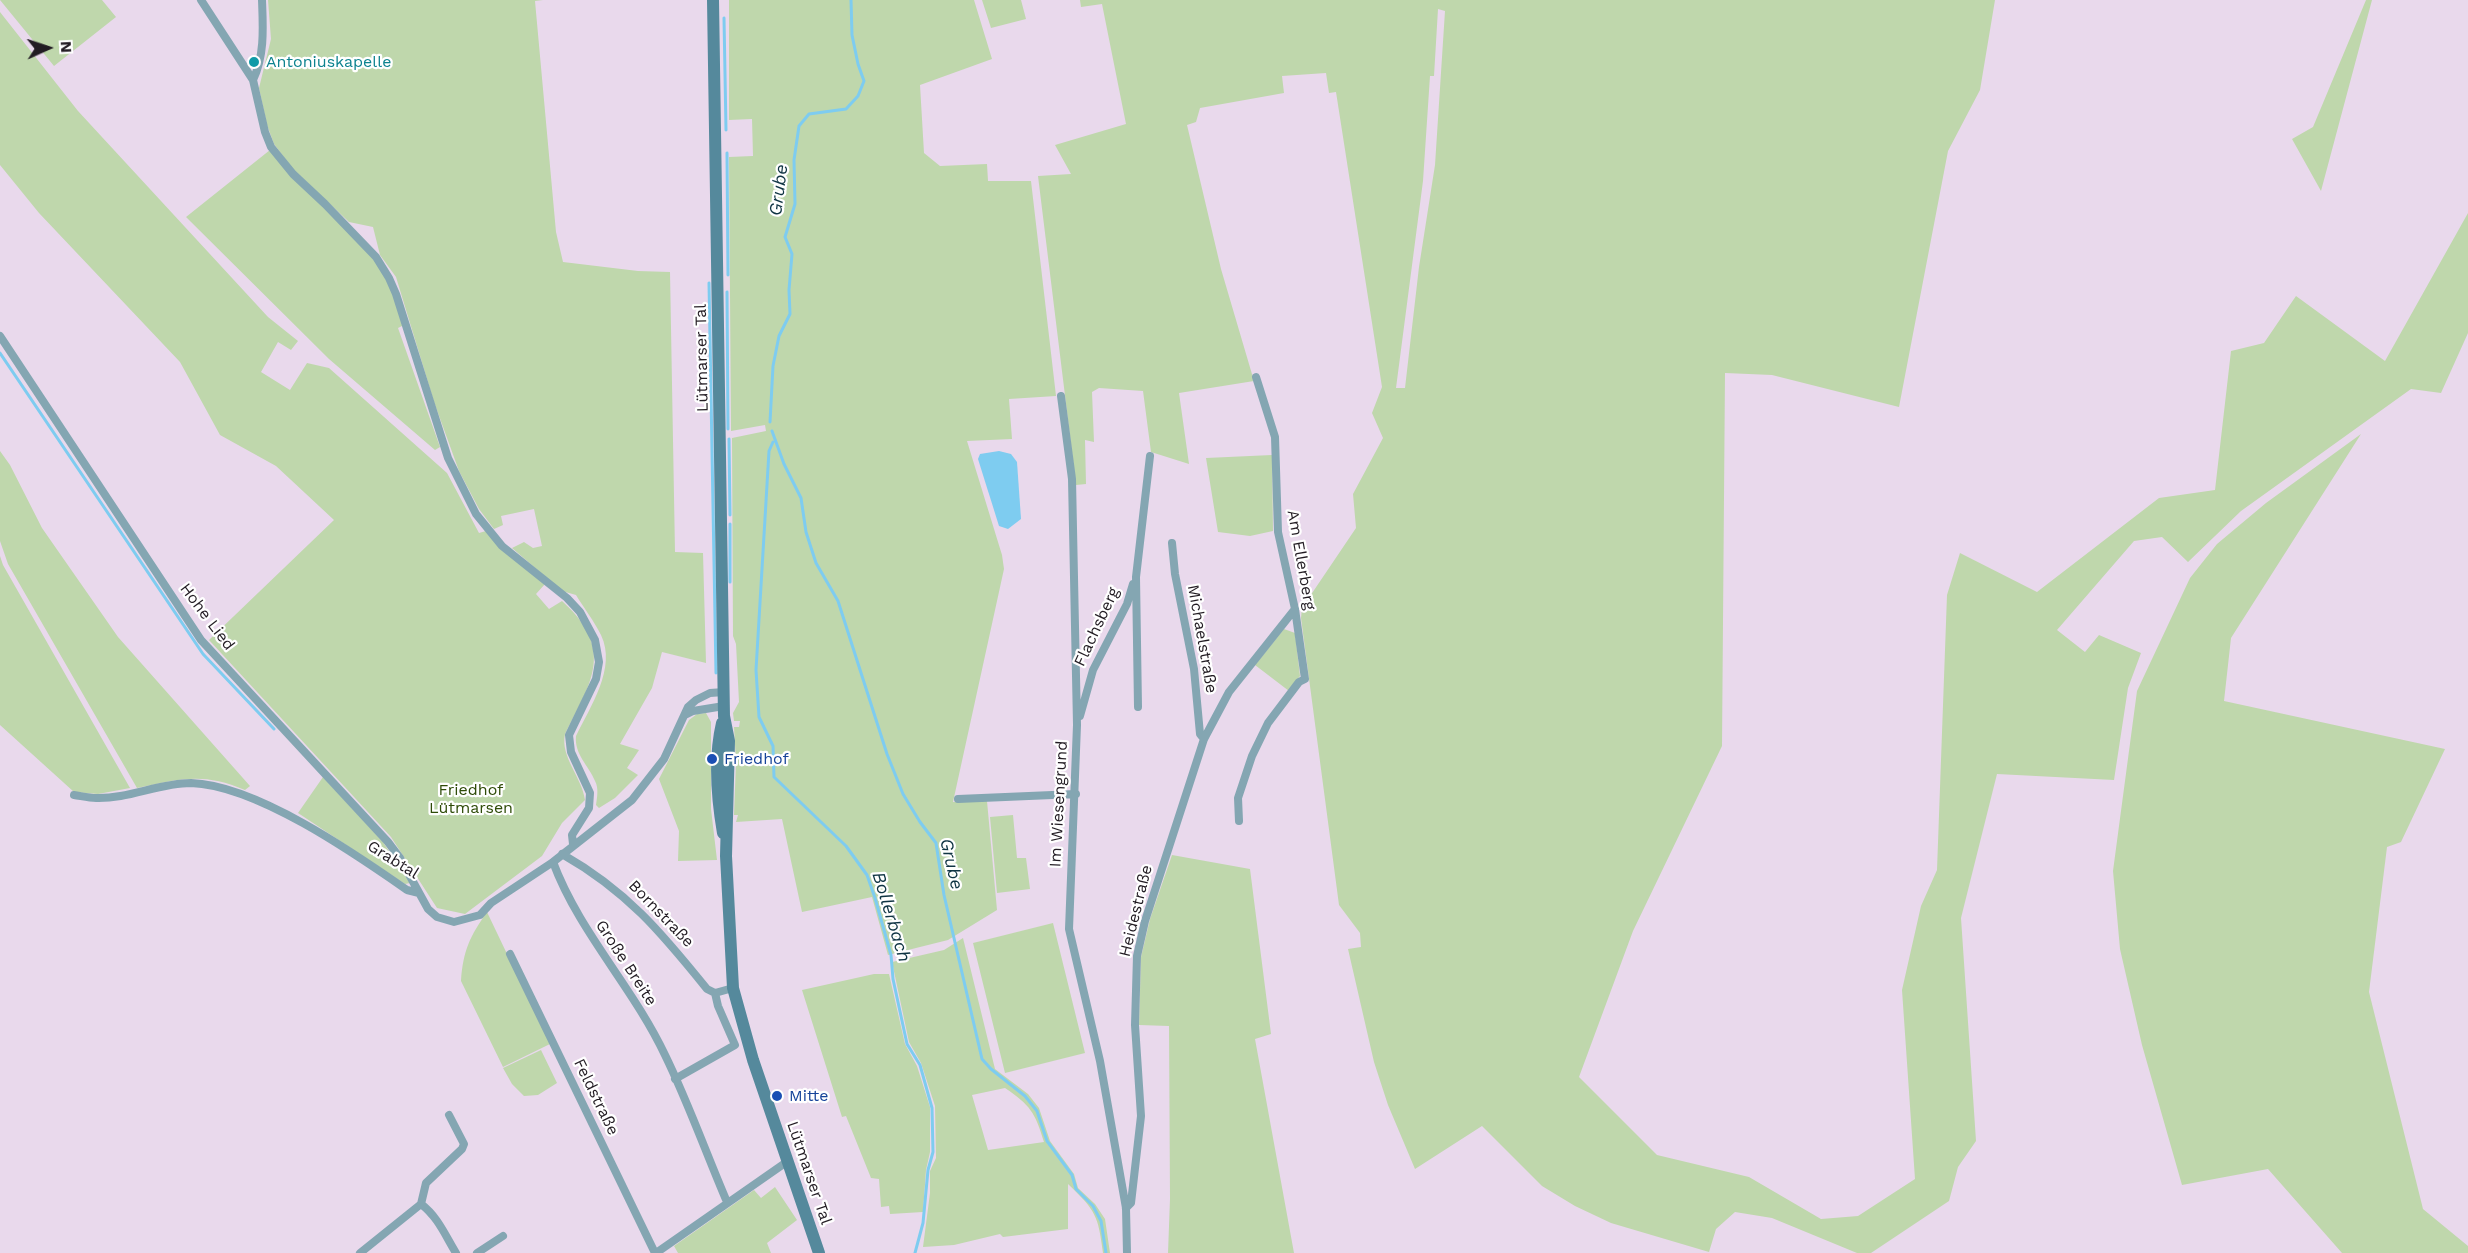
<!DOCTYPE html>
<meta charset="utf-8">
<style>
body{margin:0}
#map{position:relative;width:2468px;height:1253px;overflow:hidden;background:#e9d9ec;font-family:"Work Sans",sans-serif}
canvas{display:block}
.north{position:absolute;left:18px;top:18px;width:60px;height:60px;-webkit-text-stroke:4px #fff;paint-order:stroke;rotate:87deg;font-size:16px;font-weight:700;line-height:24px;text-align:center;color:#221c23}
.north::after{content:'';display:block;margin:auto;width:21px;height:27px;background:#221c23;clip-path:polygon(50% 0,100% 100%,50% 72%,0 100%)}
</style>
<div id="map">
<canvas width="2468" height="1253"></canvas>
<div class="north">N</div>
</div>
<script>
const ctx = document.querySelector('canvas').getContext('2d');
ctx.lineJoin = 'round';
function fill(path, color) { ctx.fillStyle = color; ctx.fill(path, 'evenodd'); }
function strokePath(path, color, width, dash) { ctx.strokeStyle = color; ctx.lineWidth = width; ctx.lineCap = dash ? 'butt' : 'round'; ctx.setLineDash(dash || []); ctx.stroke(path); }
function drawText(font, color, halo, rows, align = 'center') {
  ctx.font = font + ' "Work Sans",sans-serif'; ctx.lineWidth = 4.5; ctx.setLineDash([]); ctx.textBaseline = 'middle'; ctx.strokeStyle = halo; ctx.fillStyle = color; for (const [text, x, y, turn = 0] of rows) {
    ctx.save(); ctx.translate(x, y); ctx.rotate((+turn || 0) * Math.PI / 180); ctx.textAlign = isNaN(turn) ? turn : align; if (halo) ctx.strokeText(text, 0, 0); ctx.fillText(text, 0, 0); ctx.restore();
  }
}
fill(new Path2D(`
 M0 0H102L116 17 54 66Z
 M268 0H543L535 1 556 232 563 262 638 271 670 272 675 552 703 553 706 663 662 652 652 688 620 744 639 750 627 768 638 775 615 798 599 808 596 805C597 798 599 788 595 781 589 766 574 754 576 736 590 707 617 668 601 635 594 621 584 608 576 595L562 591 512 548 524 542 533 548 542 546 534 509 501 516 503 525 494 529 479 509 459 471 434 402 396 277 380 255 373 227 349 222 292 168 274 144 267 125 259 88 271 39Z
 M729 0H974L992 59 920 85 924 153 940 166 987 164 988 181H1031L1056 396 1009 399 1012 439 967 441 1002 555 1004 569 953 802 987 801 997 910 948 940 888 955 872 897 802 912 782 819 736 822 738 815H734L736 762 734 727H739L740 721H734L733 713 739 702 736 644 733 636 732 438 766 431 765 425 731 431 729 157 753 156 752 119 729 120Z
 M982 0H1021L1026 19 991 28Z
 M1080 0H1995L1980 90 1948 151 1899 407 1772 375 1725 373 1722 746 1633 931 1579 1077 1657 1155 1749 1177 1821 1219 1858 1216 1915 1179 1902 990 1921 906 1937 870 1947 595 1960 553 2037 592 2159 498 2215 490 2231 351 2264 343 2296 296 2385 361 2468 213V333L2441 393 2411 389 2241 511 2188 562 2162 537 2134 541 2057 630 2085 652 2099 635 2141 653 2128 688 2114 780 1997 774 1961 918 1976 1141 1958 1167 1949 1201 1871 1253H1857L1772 1218 1735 1212 1716 1229 1709 1252 1611 1223 1575 1206 1542 1186 1482 1126 1415 1169 1388 1105 1374 1062 1348 949 1361 947 1360 933 1339 905 1301 618 1302 608 1356 528 1353 494 1383 438 1372 413 1382 387 1336 92 1329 93 1326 73 1282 76 1284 93 1200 108 1196 122 1187 125 1221 269 1254 381 1179 393 1189 464 1151 452 1143 391 1099 388 1092 392 1094 442 1085 440 1086 484 1076 485 1038 176 1071 174 1055 145 1126 124 1102 4 1081 7ZM1438 9 1445 11 1435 165 1419 267 1405 388H1396L1423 181 1430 76H1434Z
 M2366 0H2372L2321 191 2292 139 2313 127Z
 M0 12 78 111 268 317 298 341 291 350 278 342 261 372 290 390 307 363 329 368 447 473 479 533 486 531 545 584 536 594 549 609 562 601C615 649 592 681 565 734 560 757 582 777 585 800L562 823 542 856 465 914 437 908 391 837 209 640 334 520 276 466 220 435 180 362 39 213 0 165Z
 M270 150 369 252 387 278 404 325 398 328 440 447 435 450 329 359 186 217Z
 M2361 434 2231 638 2224 701 2445 749 2401 842 2387 847 2369 992 2423 1209 2468 1246V1253H2342L2268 1169 2182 1185 2142 1045 2120 949 2113 871 2137 691 2190 578 2217 544 2266 503Z
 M0 451 10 465 42 528 118 637 250 786 245 790C203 772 180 779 137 788L8 564 0 541Z
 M1272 455 1273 531 1250 536 1218 532 1206 458Z
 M0 556 3 565 130 788 98 794 74 792 0 725Z
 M1284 629 1295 633 1300 676 1289 691 1255 665Z
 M706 713 711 722V809L717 860 678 861 679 831 659 779 689 720 697 714Z
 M323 777 383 842 410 883 405 884 298 813Z
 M1013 815 1017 858H1026L1030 889 997 893 990 817Z
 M1172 855 1250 869 1271 1034 1255 1039 1294 1253H1168L1170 1199 1169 1026 1139 1025 1141 957 1150 919Z
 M487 912 550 1044 503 1067 461 981C463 951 470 936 487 912Z
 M1053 923 1085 1053 1005 1073 973 943Z
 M963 938 995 1069 1028 1094 1039 1108 1050 1141 1074 1174 1078 1188 1095 1204 1105 1219 1110 1253H1103C1098 1215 1096 1211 1068 1184V1229L1003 1237 1000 1234 954 1245 923 1247 930 1193V1171L936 1158 935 1106 921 1063 909 1042 892 962 944 950ZM1005 1088C1030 1105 1035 1112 1044 1142L988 1150 972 1095Z
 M874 974H889L905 1044 917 1066 930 1107V1152L926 1170 923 1212 890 1214 889 1206 881 1207 879 1179 871 1178 846 1116 842 1117 802 990Z
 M541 1050 557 1083 538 1095 524 1096 512 1084 503 1068Z
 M775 1187 797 1220 767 1243 771 1253H678L674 1246 754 1190 761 1198Z`), '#bfd7ac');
fill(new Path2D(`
 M999 451 1011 454 1017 462 1021 519 1008 529 999 526 978 459 980 454Z`), '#7eccf0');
strokePath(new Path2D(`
 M724 18 726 130
 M727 153 728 275
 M709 283 716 673
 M727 292 728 429
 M0 353 203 654 274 729
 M770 422 773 366 779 336 790 314 789 290 792 254 785 237 795 204 794 160 799 126 809 114 846 109 858 96 864 81 858 64 852 35 851 0
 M772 431 784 464 801 498 806 532 816 563 838 601 887 754 903 794 920 822 936 843 944 895 982 1059 991 1069 1025 1096 1037 1111 1047 1141 1072 1175 1076 1189 1093 1206 1101 1221 1106 1253
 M729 439 730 515
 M773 442 769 451 756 670 759 717 773 746 774 777 846 846 867 875 875 898 891 955 893 979 907 1044 920 1065 932 1108 933 1152 928 1170 923 1223 915 1253
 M730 524V582`), '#7eccf0', 3);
strokePath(new Path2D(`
 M201 0 253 80 265 132 271 147 293 174 325 204 376 257 389 278 396 294 448 458 476 514 502 546 567 598 580 612 595 640 599 662 596 679 569 735 571 752 590 793 589 808 572 835 573 844
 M253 80C265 55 263 27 262 0
 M0 336 201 640 388 842 400 858 428 909 437 917 454 922 480 915 491 903 553 862 632 800 664 759 688 707 696 700 710 693 724 692
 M1061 396 1072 479 1077 725 1069 929 1100 1061 1126 1208 1127 1253
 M1172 543 1175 574 1194 669 1200 734 1204 739
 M1138 707 1136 577 1150 456
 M685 715 693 711 724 706
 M1080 716 1093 670 1127 604 1133 584
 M74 795C81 796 89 798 96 798 128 799 159 783 191 783 256 785 354 853 407 890L419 893
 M958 799 1076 794
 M1239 821 1238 798 1252 756 1268 723 1299 682 1305 679 1295 609 1278 532 1275 437 1256 377
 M562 854C627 891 661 932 707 989L715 993 733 988
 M553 862C579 932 633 987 665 1055 688 1102 706 1153 727 1202
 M510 954 655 1253
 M675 1079 735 1045 718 1006 715 993
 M421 1204C438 1217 445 1235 456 1253
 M1126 1208 1131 1203 1141 1116 1135 1025 1137 956 1145 921 1204 739 1229 692 1295 609
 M360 1253 421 1204 426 1183 462 1149 464 1144 449 1115
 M477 1253 503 1236
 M656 1253 788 1161`), '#84a6b2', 8);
strokePath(new Path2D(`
 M713 0 724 716 729 741 726 856 733 988 753 1060 819 1253
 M722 723C714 757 717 798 723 833`), '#55899c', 12);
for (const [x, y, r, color] of [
 [254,62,6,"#0f9aa8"],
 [712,759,6,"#1a4fb4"],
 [777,1096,6,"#1a4fb4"]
]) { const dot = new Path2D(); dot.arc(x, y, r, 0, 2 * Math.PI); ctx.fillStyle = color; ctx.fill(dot); strokePath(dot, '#fff', 2); }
drawText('16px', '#0d838f', '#fff', [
 ["Antoniuskapelle",266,62]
], 'left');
drawText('16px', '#221c23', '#fff', [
 ["Lütmarser Tal",702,358,-91],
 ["Am Ellerberg",1301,560,80],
 ["Hohe Lied",207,617,53],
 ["Flachsberg",1097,627,-65],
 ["Michaelstraße",1202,639,80],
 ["Im Wiesengrund",1059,804,-87],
 ["Grabtal",393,860,32],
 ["Heidestraße",1136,911,-76],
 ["Bornstraße",661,914,46],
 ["Große Breite",626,963,57],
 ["Feldstraße",596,1097,64],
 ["Lütmarser Tal",809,1173,71]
]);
drawText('16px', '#164399', '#fff', [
 ["Friedhof",724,759],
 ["Mitte",789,1096]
], 'left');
drawText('16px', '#2e4b07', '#fff', [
 ["Friedhof",471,790],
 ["Lütmarsen",471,808]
]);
drawText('italic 18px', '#0f3443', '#fff', [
 ["Grube",779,190,-83],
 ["Grube",951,864,77],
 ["Bollerbach",891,917,73]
]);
</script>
